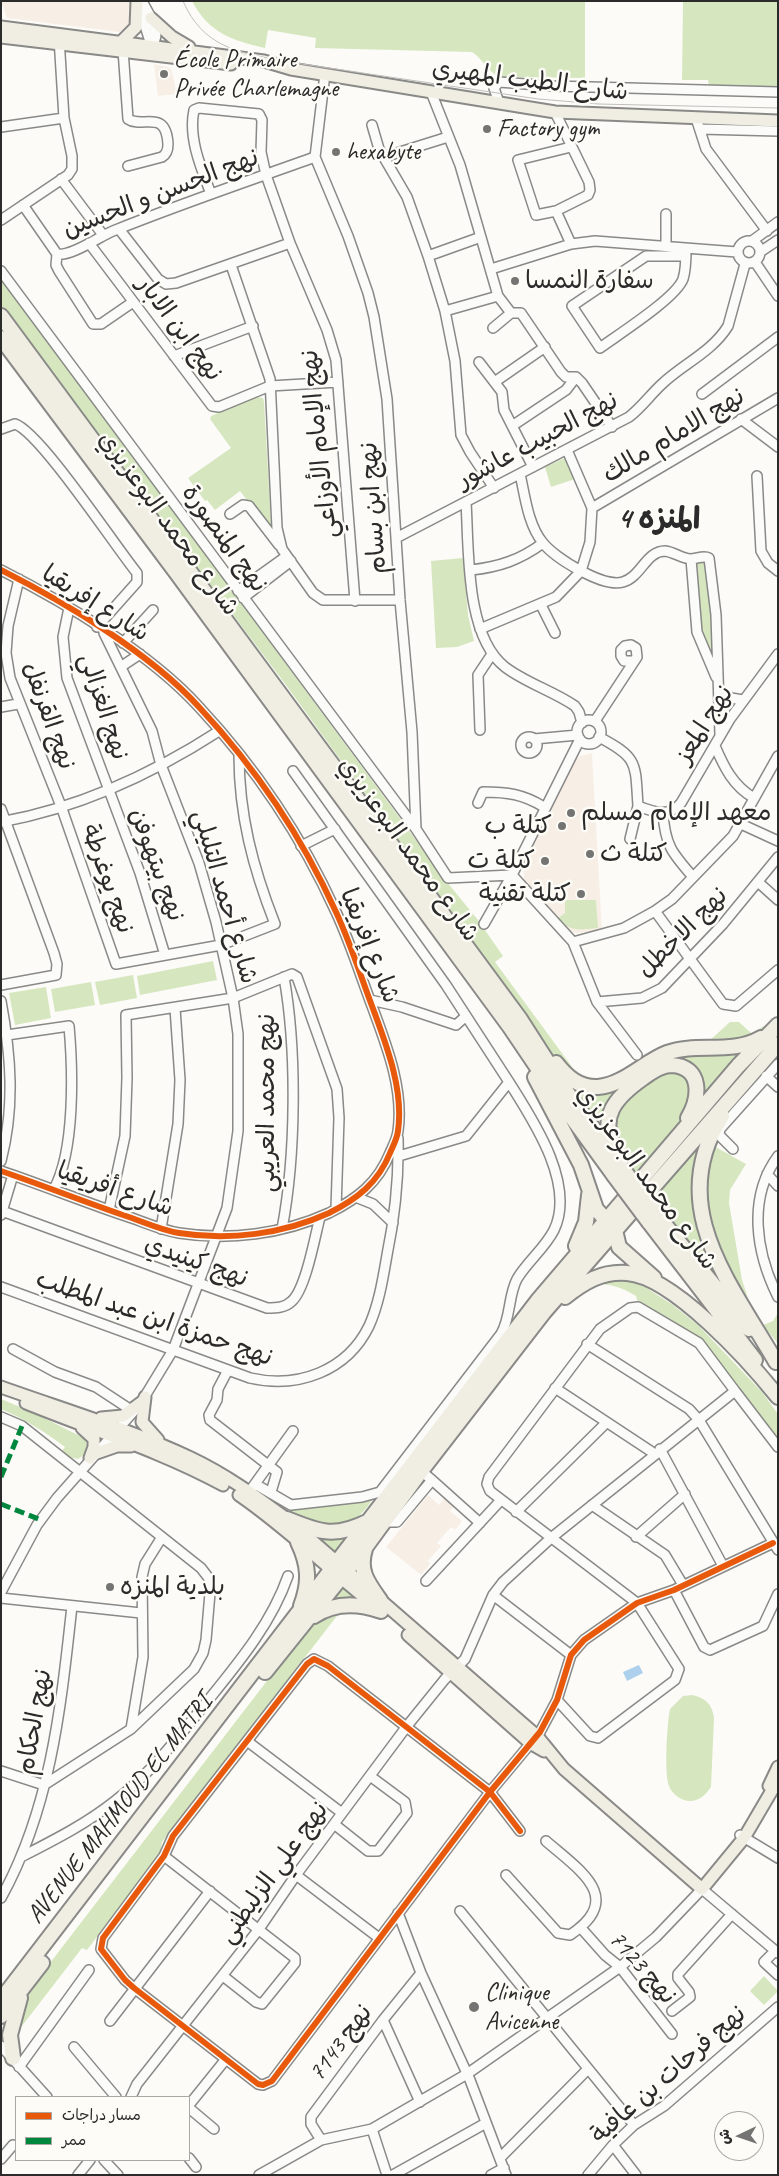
<!DOCTYPE html>
<meta charset="utf-8">
<style>
body{margin:0}
#map{position:relative;width:779px;height:2176px;overflow:hidden;background:#fcfbf8;font-family:Caveat,"Playpen Sans Arabic",sans-serif}
canvas{display:block}
.frame{position:absolute;inset:0;border:2px solid #2b2b2b;pointer-events:none}
.legend{position:absolute;left:15px;top:2096px;width:175px;height:65px;box-sizing:border-box;background:#fdfcf7;border:1px solid #a9a8a5;margin:0;padding:6px 9px;list-style:none;font-size:15px;color:#2b2b2b}
.legend li{display:flex;align-items:center;gap:10px;height:25px}
.legend b{width:25px;border:1px solid #a9a8a5}
.north{position:absolute;left:714px;top:2111px;width:50px;height:50px;box-sizing:border-box;background:#fdfcf7;border:1px solid #a9a8a5;border-radius:50%;rotate:267deg;font-size:14px;font-weight:700;line-height:20px;text-align:center;color:#2b2b2b}
.north::after{content:'';display:block;margin:auto;width:18px;height:22px;background:#747473;clip-path:polygon(50% 0,100% 100%,50% 72%,0 100%)}
</style>
<div id="map">
<canvas width="779" height="2176"></canvas>
<div class="frame"></div>
<ul class="legend">
<li><b style="height:6px;background:#e8590c"></b>مسار دراجات</li>
<li><b style="height:6px;background:#00873e"></b>ممر</li>
</ul>
<div class="north">ش</div>
</div>
<script>
const ctx = document.querySelector('canvas').getContext('2d');
ctx.lineJoin = 'round';
function fill(path, color) { ctx.fillStyle = color; ctx.fill(path, 'evenodd'); }
function strokePath(path, color, width, dash) { ctx.strokeStyle = color; ctx.lineWidth = width; ctx.lineCap = dash ? 'butt' : 'round'; ctx.setLineDash(dash || []); ctx.stroke(path); }
function drawText(font, color, halo, rows, align = 'center') {
  ctx.font = font + ' Caveat,"Playpen Sans Arabic",sans-serif'; ctx.lineWidth = 5; ctx.setLineDash([]); ctx.textBaseline = 'middle'; ctx.strokeStyle = halo; ctx.fillStyle = color; for (const [text, x, y, turn = 0] of rows) {
    ctx.save(); ctx.translate(x, y); ctx.rotate((+turn || 0) * Math.PI / 180); ctx.textAlign = isNaN(turn) ? turn : align; if (halo) ctx.strokeText(text, 0, 0); ctx.fillText(text, 0, 0); ctx.restore();
  }
}
fill(new Path2D(`
 M1 1H131L132 13 128 26 119 32 7 18Z
 M154 64 171 68 177 94 158 96Z
 M592 753 602 931 577 933 566 931 543 908 524 879 523 863 572 764 580 756Z
 M428 1495 439 1505 445 1498 454 1506 450 1511 462 1521 455 1530 451 1527 437 1543 441 1546 428 1561 430 1564 421 1575 386 1547Z`), '#f7efe6');
fill(new Path2D(`
 M192 1H585V78L499 77C487 71 483 59 472 52L315 48 316 38 268 30 265 48C231 40 209 33 192 1Z
 M683 1H778V88L709 87 708 80H682Z
 M1 278 447 882 478 920 503 956 495 962 578 1075 605 1080 708 1042 730 1022H739L751 1033 778 1019 699 1100 635 1177 559 1077 487 963 406 850 283 681 13 324 1 305Z
 M256 397 263 398 264 402 271 524 268 527 240 491 215 510 207 500 205 501 188 478 231 448 210 419 211 416Z
 M567 457 575 479 551 487 545 467Z
 M463 558 468 615 474 641 457 647 436 648 431 561Z
 M697 560 708 562 716 671 698 632 694 565Z
 M565 900H596L598 928C579 930 572 932 557 919L565 913Z
 M213 961 217 980 140 995 137 976Z
 M133 975 137 998 100 1005 95 982Z
 M91 982 95 1005 55 1012 51 989Z
 M46 987 51 1018 15 1025 9 993Z
 M700 1140C683 1200 694 1226 724 1279L719 1282 654 1195Z
 M712 1145 746 1164 730 1190 729 1203 742 1280 748 1298 724 1262 702 1208Z
 M605 1279 630 1281 645 1287 673 1305 699 1326 762 1392 778 1414V1445L687 1331 637 1300 636 1296C620 1286 606 1283 587 1284Z
 M778 1313V1344L763 1325 773 1321Z
 M1 1399 30 1411 84 1438C89 1446 87 1454 78 1459L68 1457 62 1451 65 1447C45 1432 25 1419 1 1409Z
 M372 1500C353 1532 317 1536 290 1510Z
 M308 1534H351L333 1556Z
 M340 1586 360 1602 340 1612 162 1842 160 1854 87 1950 82 1948 12 2039 22 2001 33 1985Z
 M692 1695C706 1698 712 1704 714 1718L711 1787C706 1794 700 1801 690 1801 681 1801 672 1794 669 1786 664 1773 667 1723 670 1709L683 1696Z
 M764 1976 778 1991 764 2005 750 1991Z`), '#d6e7bf');
fill(new Path2D(`
 M639 1665 643 1673 627 1681 623 1672Z`), '#add1ed');
const minor = new Path2D(`
 M142 1C148 13 164 34 151 45
 M139 7 151 45
 M123 50 128 119C142 129 166 108 168 144 168 150 167 154 162 157L128 166
 M325 74 315 157 348 236 368 293 374 317 387 399 400 600 412 732 416 829 448 878 512 875
 M431 92 460 165 498 296 511 313H521L561 372 566 377H576L582 383 612 427
 M499 103 494 88 499 82 553 86 778 92
 M555 112 589 182 590 190 588 195 556 211 536 215 518 160 571 147
 M696 118 706 149 767 231
 M372 125 379 149 407 197 428 256 481 237
 M1 127 64 118
 M700 129 778 131
 M384 157 448 137
 M61 179 103 235
 M211 194C201 168 188 138 194 110L199 108 259 114 262 120 261 152 266 175 290 243 327 330 336 360 355 601
 M23 205 57 254
 M556 211 571 244
 M1 220 68 175 72 169V156L64 118 59 38
 M119 229 158 279 166 284 176 283 290 243
 M738 252a11 11 0 1 1 22 0a11 11 0 1 1-22 0Z
 M752 241 778 222
 M89 243 212 406 219 407 270 386 338 382
 M666 246V214
 M760 252 778 240
 M428 256 445 311
 M686 256H646L572 306 600 348C619 334 676 298 683 279 686 270 686 258 686 249
 M755 262 778 296
 M231 265 270 379 277 528 282 549 313 593 323 600H400
 M491 269 571 244 595 241 737 252
 M1 271 416 829
 M133 302 101 324H93L59 271 56 265 57 254C71 257 100 236 113 231 180 204 248 181 315 157
 M493 328 511 313
 M174 356 253 326
 M479 362 502 392 504 410 533 467
 M496 381 545 347
 M702 394 778 337
 M741 419 778 447
 M512 426 566 390 576 377
 M1 429 15 424C40 432 115 546 137 573V582L97 627
 M520 474C525 496 528 525 543 543 555 558 603 588 623 582 641 577 646 551 665 551 674 552 681 558 690 559 697 559 703 555 709 558L716 615 720 735
 M757 476 761 551 768 563 778 571
 M494 488 470 452 461 435 455 361 445 311 498 296
 M466 502C469 549 465 636 505 667 526 683 553 691 575 706L579 712 582 723
 M592 508 778 398
 M230 514 243 505 249 506 279 545
 M396 538 629 417C642 407 650 395 662 384 683 364 712 352 728 326L745 264
 M691 559 697 632 716 677
 M1 570C66 603 150 653 199 707 255 767 302 837 336 912 350 942 360 974 372 1006 386 1044 404 1089 398 1131 397 1139 393 1146 390 1153 378 1183 357 1199 329 1213 283 1234 229 1241 179 1233 160 1230 142 1221 123 1215 82 1201 42 1185 1 1171
 M471 570C499 567 520 560 543 543
 M19 579 8 626 6 653 10 678 61 806 116 964 221 945 275 924C253 868 239 815 239 755
 M238 591 287 556
 M243 598 291 561
 M541 605 555 633
 M69 608 63 637 67 678 140 873 165 955
 M480 629 556 597 581 571 590 542 592 508 567 450
 M104 633 152 731 161 765 199 863 216 922 233 998 238 1034V1131L227 1208 173 1350 142 1401
 M123 643 153 610
 M122 666 140 654
 M719 690 731 698 743 700
 M1 707 18 704
 M577 732a12 12 0 1 1 24 0a12 12 0 1 1-24 0Z
 M595 721 637 657 636 648 631 645 625 646 621 650V656L624 661H633
 M480 730 478 675 492 654
 M599 737C639 758 635 763 638 806 653 812 669 818 681 803L730 719 778 654
 M521 745a8 8 0 1 1 16 0a8 8 0 1 1-16 0Z
 M534 739 578 735
 M715 746C724 767 733 786 754 798
 M293 771 446 985 509 1082 466 1136 399 1156
 M478 803 483 792C507 792 523 794 544 807
 M1 809 54 953 57 964 56 975 1 985
 M663 813C665 845 672 853 693 877
 M1 822C78 808 154 773 219 731
 M741 824 778 841
 M630 839 638 806
 M301 846 335 829
 M512 875 573 942 597 1002 637 1055
 M758 882 778 900
 M655 911 723 1004 736 1006 778 970
 M484 924 512 875 580 739
 M573 942 624 928 655 911 672 899 733 836 778 756
 M370 1000 402 1007 456 1025 466 1016
 M1 1001C11 1055 15 1107 1 1161
 M597 1002 642 998 662 988 723 924 778 857
 M7 1035 69 1026C73 1071 75 1150 54 1189
 M766 1076 778 1087
 M733 1149 719 1135 720 1129 778 1064
 M778 1156C747 1198 756 1253 778 1297
 M767 1174 778 1186
 M358 1198 373 1204 393 1223
 M109 1210 125 1136 127 1078 126 1015 233 998 292 974 297 977 337 1089 339 1118 336 1209
 M2 1211 267 1308C276 1308 285 1308 292 1301 306 1288 315 1236 320 1217
 M1 1215 13 1175
 M161 1229 178 1124 180 1080 175 1008
 M282 1229C296 1155 297 1051 284 977
 M1 1287 250 1378C298 1389 347 1371 369 1326 379 1304 383 1278 387 1255 395 1216 399 1178 398 1138
 M587 1344 689 1409 699 1420 778 1550
 M13 1349 55 1372 96 1387 131 1410
 M228 1370 218 1389 217 1400 209 1415 210 1420 277 1472 271 1492
 M555 1388 655 1454
 M1 1417 22 1426 162 1537 145 1564 142 1577 143 1657 131 1729
 M660 1449 723 1566
 M432 1480 480 1523
 M255 1484 291 1505 362 1497 380 1492 501 1334C511 1317 508 1296 517 1279 527 1262 545 1248 554 1230 576 1184 533 1120 509 1082
 M252 1488 293 1431
 M592 1505 665 1555 683 1585
 M516 1512 606 1423
 M384 1522H397L432 1480 421 1471
 M636 1537 685 1494
 M426 1581 501 1500
 M674 1590 704 1647 710 1650 763 1626 778 1594
 M1 1592 37 1525 57 1498 134 1411
 M493 1595 571 1655
 M1 1598 141 1613
 M557 1700 590 1736 598 1738 675 1680 679 1669 637 1603 490 1491 487 1484 489 1477 600 1329 630 1308 638 1307 699 1343 735 1391
 M247 1741 342 1813
 M1 1771 44 1785 131 1729 194 1669 203 1653 206 1640 211 1581 201 1568 162 1537
 M334 1824 368 1851H378L407 1813 405 1802 370 1776
 M520 1831 490 1792 328 1666 314 1659 307 1664 173 1836 164 1856 103 1938 101 1949 125 1980 134 1988 258 2084 263 2085 272 2081 490 1792 540 1732 557 1700 571 1655 584 1640 637 1603 674 1590 773 1543
 M740 1835 778 1858
 M164 1856 295 1958V1963L262 2004 256 2002 223 1976
 M21 1857C54 1840 86 1824 115 1801 152 1772 181 1734 210 1698 240 1661 272 1622 288 1576
 M296 1875 379 1938
 M506 1875 558 1933 570 1935C626 1898 579 1870 546 1841
 M1 1898C51 1808 61 1706 72 1606
 M460 1911 634 2125
 M398 1913 421 1973 470 2080 506 2175
 M581 1928 605 1955 620 1967 672 2034
 M775 1951 764 1962 778 1975
 M672 2011 690 1997 689 1992 678 1978V1974L732 1914
 M383 2020 420 2102
 M110 2021 210 1891
 M1 2046 47 2097
 M74 2047 116 2097
 M19 2067 89 1970
 M131 2097 137 2084 259 1929 296 1875 407 1726 445 1679 465 1659 493 1595 503 1582 551 1538 735 1391 778 1447
 M189 2105 226 2059
 M189 2108 214 2129
 M372 2129 387 2175
 M321 2140 311 2124V2117L383 2020 421 1973
 M613 2145 636 2175
 M189 2158 196 2167
 M500 2158 587 2070
 M1 2159 13 2145
 M104 2160 118 2175
 M78 2175 90 2160
 M259 2175 321 2140 372 2129 467 2074 620 1967 656 1937 702 1889 778 1953
 M393 2175 486 2123
 M491 2175 504 2168
 M588 2175 613 2145 634 2125 664 2106 778 2007`);
const major = new Path2D(`
 M151 18 172 37 189 47
 M1 27 264 61 291 69 555 112 778 121
 M1 37 231 64
 M122 41 136 27 137 1
 M1 1387C65 1410 129 1429 191 1458 225 1474 257 1497 287 1519L537 1736 564 1769 702 1889 744 1838 778 1780
 M145 1397 142 1422 158 1440
 M26 1403C92 1430 161 1451 223 1485
 M101 1418 123 1416 142 1402
 M82 1428 94 1439V1447L90 1458
 M94 1454 117 1446H131
 M239 1495C289 1529 332 1573 379 1609
 M408 1635 530 1743 544 1751
 M769 1786 778 1767`);
const highway = new Path2D(`
 M1 316 520 1019 570 1097 622 1168
 M1 338 176 572 510 1027 562 1104 613 1174
 M556 1063C567 1077 579 1088 598 1087 623 1085 644 1062 667 1053 697 1042 731 1055 761 1038
 M535 1077 581 1165 596 1209 606 1220 613 1223
 M722 1116C664 1206 731 1284 776 1362
 M616 1151C597 1117 616 1097 643 1078 651 1072 661 1065 671 1065 703 1066 700 1098 688 1118
 M657 1215 749 1329
 M649 1222 755 1360
 M614 1226 619 1247 654 1278
 M576 1246 586 1222 589 1195
 M565 1297C584 1282 602 1271 627 1273 673 1276 750 1362 778 1397
 M287 1519C321 1533 335 1538 369 1521
 M298 1542C309 1565 310 1582 301 1606
 M365 1549C358 1571 368 1583 380 1600
 M314 1616C335 1602 358 1603 381 1611
 M265 1672 367 1545 421 1471 544 1312 778 1044
 M1 2000 539 1299 738 1066 778 1025
 M1 2016 42 1963
 M13 2058 10 2035 20 1998`);
strokePath(minor, '#898987', 12);
strokePath(major, '#898987', 15);
strokePath(highway, '#898987', 18);
strokePath(minor, '#fbfbf9', 9);
strokePath(major, '#f0ede3', 11);
strokePath(highway, '#f0ede3', 14);
strokePath(new Path2D(`
 M183 1C203 47 237 52 282 61L538 99 599 104 778 108`), '#c0bfbc', 1);
const highwayBridge = new Path2D(`
 M622 1168 657 1215
 M613 1174 649 1222`);
strokePath(highwayBridge, '#898987', 18, []);
strokePath(highwayBridge, '#f0ede3', 14);
strokePath(new Path2D(`
 M1 1477 22 1426
 M1 1504 41 1520`), '#00873e', 5, [10, 5]);
strokePath(new Path2D(`
 M1 570C66 603 150 653 199 707 255 767 302 837 336 912 350 942 360 974 372 1006 386 1044 404 1089 398 1131 397 1139 393 1146 390 1153 378 1183 357 1199 329 1213 283 1234 229 1241 179 1233 160 1230 142 1221 123 1215 82 1201 42 1185 1 1171
 M520 1831 490 1792 328 1666 314 1659 307 1664 173 1836 164 1856 103 1938 101 1949 125 1980 134 1988 258 2084 263 2085 272 2081 490 1792 540 1732 557 1700 571 1655 584 1640 637 1603 674 1590 773 1543`), '#e8590c', 6);
for (const [x, y, r, color] of [
 [164,74,5,"#747473"],
 [487,129,5,"#747473"],
 [336,152,5,"#747473"],
 [515,281,5,"#747473"],
 [571,813,5,"#747473"],
 [562,826,5,"#747473"],
 [590,854,5,"#747473"],
 [545,861,5,"#747473"],
 [581,894,5,"#747473"],
 [110,1587,5,"#747473"],
 [474,2007,6,"#747473"]
]) { const dot = new Path2D(); dot.arc(x, y, r, 0, 2 * Math.PI); ctx.fillStyle = color; ctx.fill(dot); strokePath(dot, '#fdfcf7', 2); }
drawText('25px', '#2b2b2b', '#fdfcf7', [
 ["École Primaire",174,60],
 ["Privée Charlemagne",174,89],
 ["Factory gym",497,129],
 ["hexabyte",346,152],
 ["سفارة النمسا",525,281],
 ["معهد الإمام مسلم",581,813],
 ["كتلة ب",552,826,"right"],
 ["كتلة ث",600,854],
 ["كتلة ت",535,861,"right"],
 ["كتلة تقنية",571,894,"right"],
 ["بلدية المنزه",120,1587],
 ["Clinique",485,1993],
 ["Avicenne",485,2022]
], 'left');
drawText('25px', '#2b2b2b', '#fdfcf7', [
 ["شارع الطيب المهيري",530,81,7],
 ["نهج الحسن و الحسين",161,194,-21],
 ["نهج ابن الابار",179,329,53],
 ["نهج الامام مالك",674,436,-31],
 ["نهج الحبيب عاشور",538,441,-28],
 ["نهج الإمام الأوزاعي",320,444,-96],
 ["نهج ابن بسام",374,508,-94],
 ["شارع محمد البوعزيزي",168,524,54],
 ["نهج المنصورة",224,539,54],
 ["شارع إفريقيا",95,604,32],
 ["نهج الغزالي",103,707,72],
 ["نهج القرنفل",48,716,70],
 ["نهج المعز",705,725,-58],
 ["شارع محمد البوعزيزي",408,850,54],
 ["نهج بيتهوفن",156,865,70],
 ["نهج يوغرطة",107,879,71],
 ["شارع أحمد التليلي",224,897,74],
 ["نهج الاخطل",683,933,-45],
 ["شارع إفريقيا",369,946,68],
 ["نهج محمد العريبي",267,1103,-90],
 ["شارع محمد البوعزيزي",646,1178,54],
 ["شارع أفريقيا",115,1190,19],
 ["نهج كينيدي",196,1262,20],
 ["نهج حمزة ابن عبد المطلب",154,1319,19],
 ["نهج الحكام",35,1722,-80],
 ["AVENUE MAHMOUD EL MATRI",120,1809,-52],
 ["نهج علي الزليطني",274,1873,-54],
 ["نهج 7123",642,1968,49],
 ["نهج 7143",341,2043,-53],
 ["نهج فرحات بن عافية",669,2075,-41]
]);
drawText('bold 30px', '#2b2b2b', '#fdfcf7', [
 ["المنزه 4",659,520]
]);
</script>
